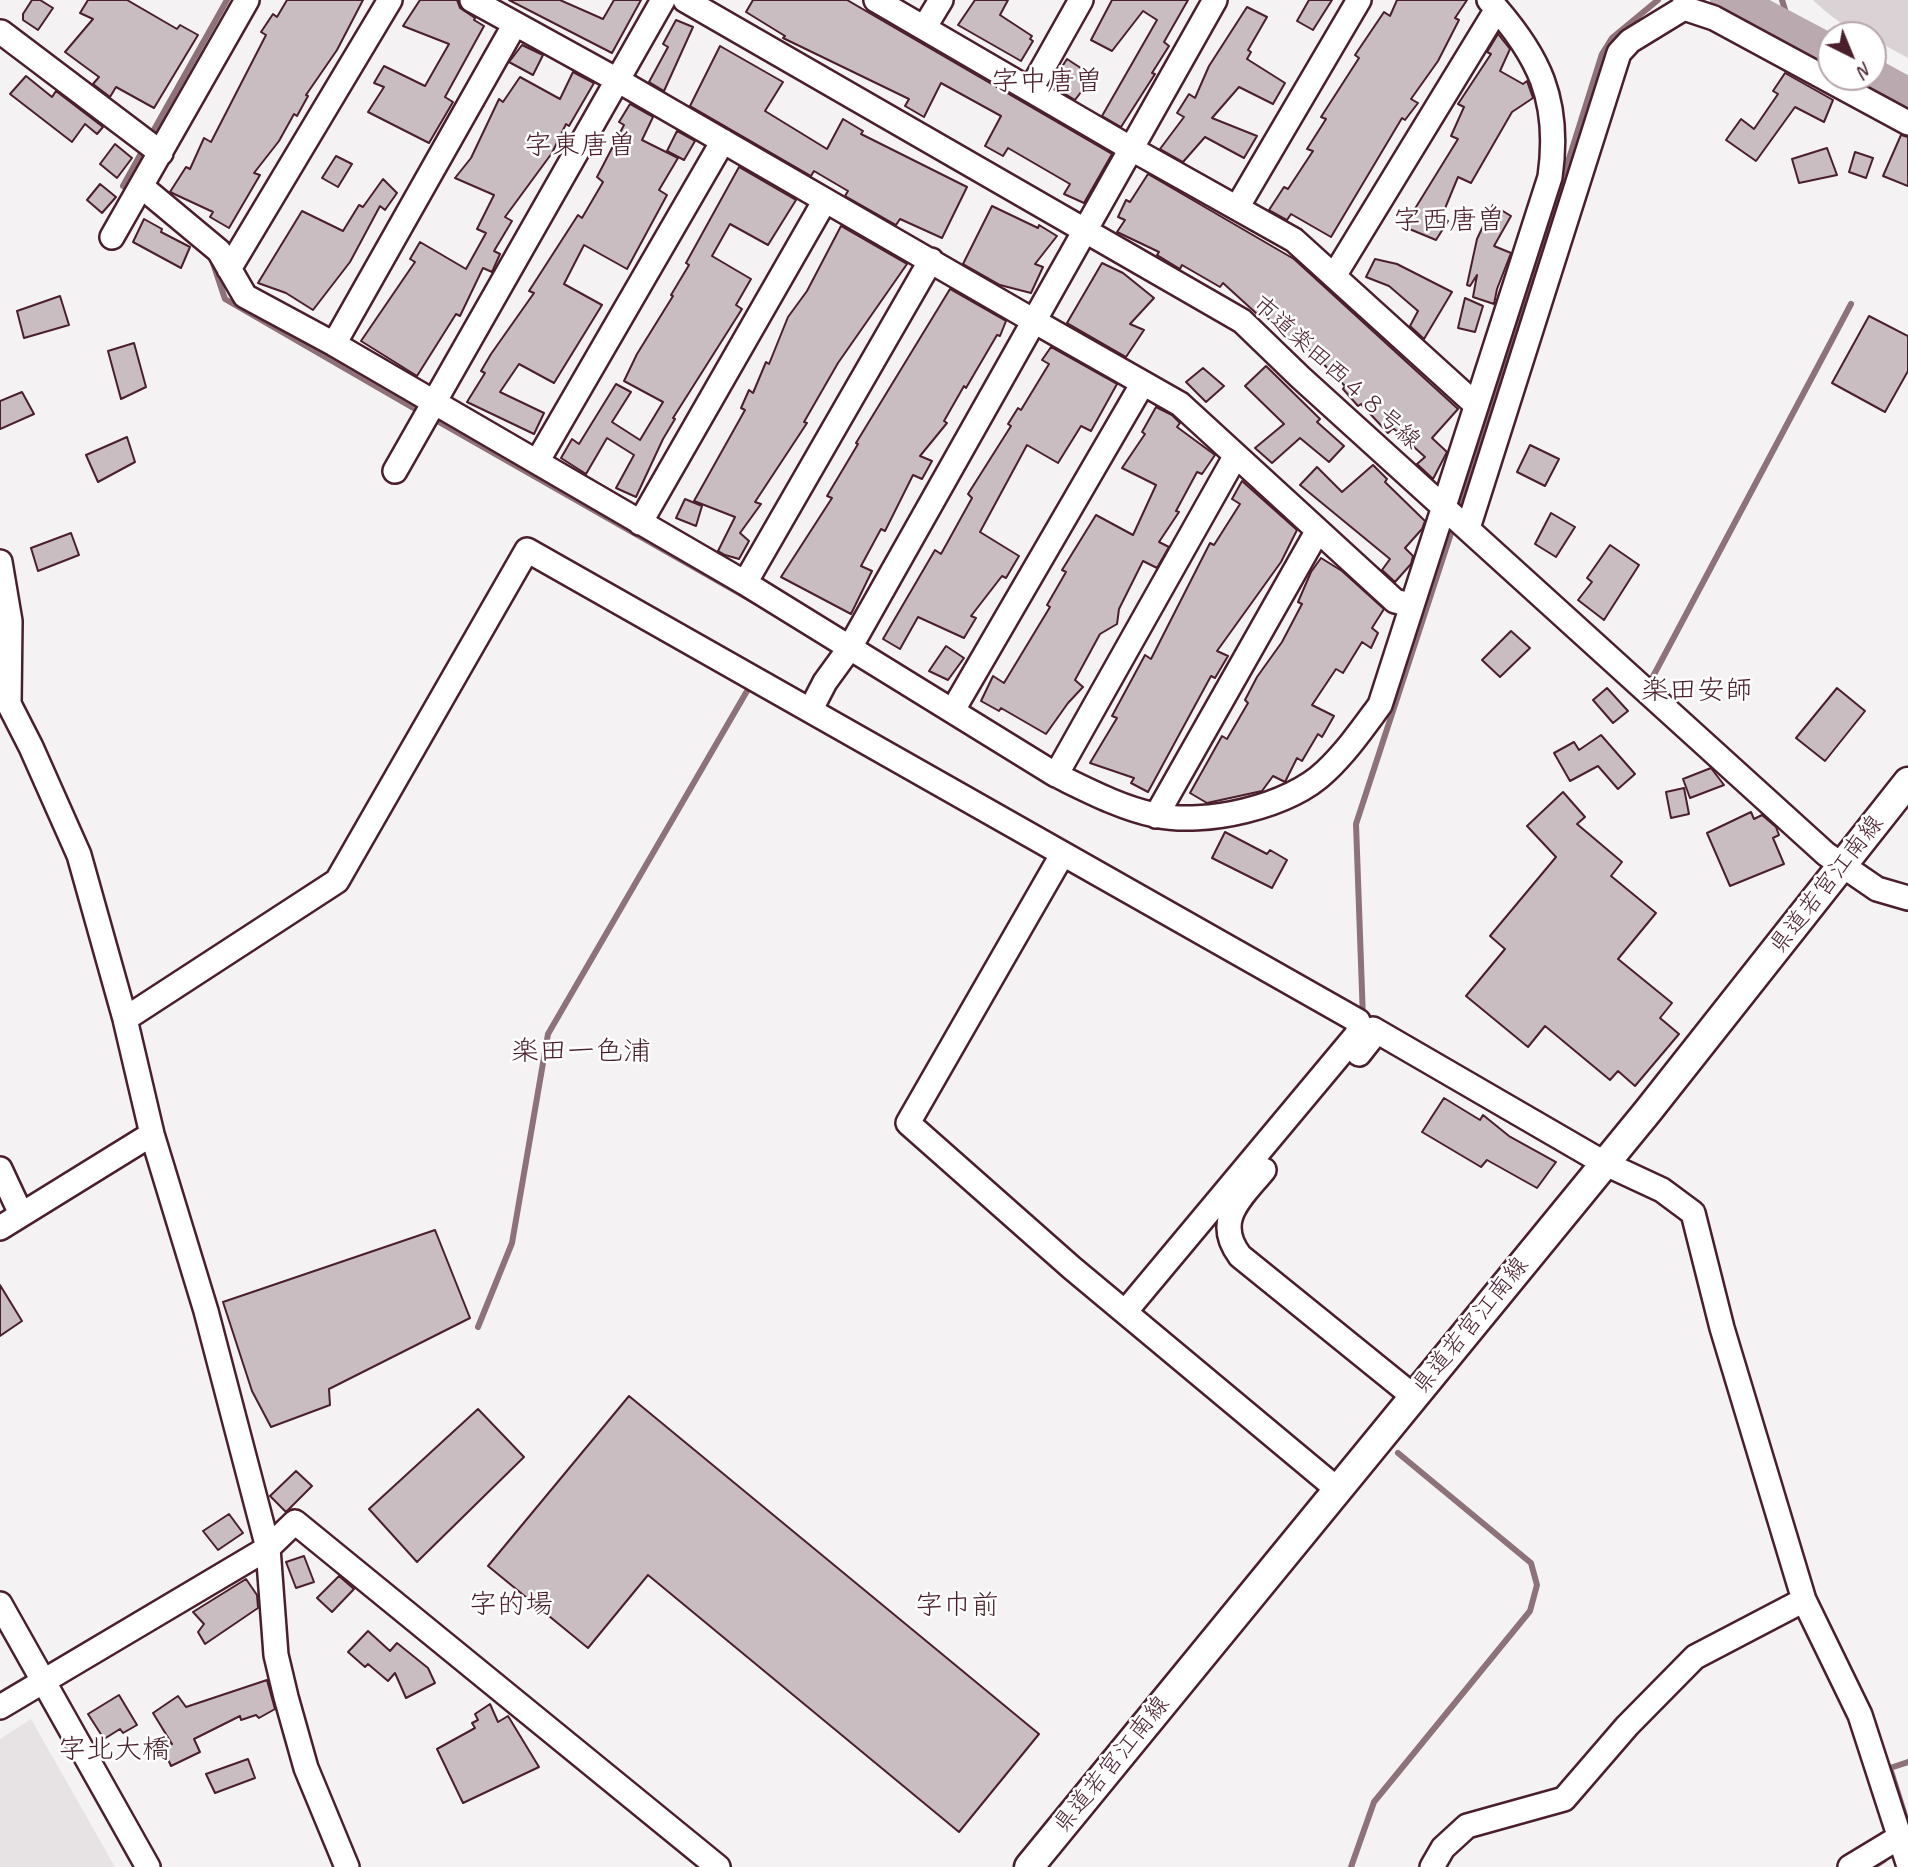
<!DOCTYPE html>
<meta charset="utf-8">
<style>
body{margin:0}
#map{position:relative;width:1908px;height:1867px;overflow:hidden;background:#f4f2f2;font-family:Caveat,sans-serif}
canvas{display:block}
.north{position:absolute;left:1817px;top:21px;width:70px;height:70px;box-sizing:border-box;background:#fff;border:2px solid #b7a5aa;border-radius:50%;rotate:137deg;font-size:19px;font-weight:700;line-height:28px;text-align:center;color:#4a1f2b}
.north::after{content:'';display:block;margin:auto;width:24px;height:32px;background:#4a1f2b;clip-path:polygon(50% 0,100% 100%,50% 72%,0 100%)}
</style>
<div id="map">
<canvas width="1908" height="1867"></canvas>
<div class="north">N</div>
</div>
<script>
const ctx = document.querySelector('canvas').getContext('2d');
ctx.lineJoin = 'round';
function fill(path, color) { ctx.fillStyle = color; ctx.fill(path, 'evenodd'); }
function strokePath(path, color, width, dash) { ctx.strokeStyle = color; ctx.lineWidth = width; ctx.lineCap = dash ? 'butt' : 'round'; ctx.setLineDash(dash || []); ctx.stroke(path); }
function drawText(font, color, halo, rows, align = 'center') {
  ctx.font = font + ' Caveat,"Klee One",sans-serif'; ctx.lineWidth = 5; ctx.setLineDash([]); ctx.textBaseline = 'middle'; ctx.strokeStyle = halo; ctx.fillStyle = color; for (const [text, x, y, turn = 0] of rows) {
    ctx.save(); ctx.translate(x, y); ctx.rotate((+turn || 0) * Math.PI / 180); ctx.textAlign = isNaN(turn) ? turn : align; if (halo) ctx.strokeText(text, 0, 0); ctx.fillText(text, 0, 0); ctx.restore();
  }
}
fill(new Path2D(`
 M31 1719 115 1867H0V1739Z`), '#e7e2e3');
fill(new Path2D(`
 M1813 0H1908V58L1873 39V35C1852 35 1828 14 1813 0Z`), '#dbd2d5');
strokePath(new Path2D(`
 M1782 0 1792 32
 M151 135 227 0
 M132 192 123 186 144 148
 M212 260 225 299 422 413
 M432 418 760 605
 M1457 514 1602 54 1612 38 1658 0
 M1649 684 1851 304
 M1363 1019 1356 824 1454 524
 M478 1327 512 1243 548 1034 747 691
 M1908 1762 1890 1768 1908 1825
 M1351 1867 1374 1802 1530 1611 1537 1585 1531 1563 1398 1453
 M1873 1867 1884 1860`), '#8d727a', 6);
strokePath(new Path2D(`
 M1729 0 1831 54
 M1872 77 1908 97`), '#baa9ae', 38);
const building = new Path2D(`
 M32 0H40L53 8 38 30 23 20V14Z
 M88 0H127L177 29 180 25 198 35 154 108 116 87 110 97 93 84 99 77 65 52 93 19 80 13Z
 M287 0H363L337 50 306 95 308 96 297 116 294 114 279 141 254 173 260 175 229 228 210 217 213 212 170 192 186 167 190 169 204 138 211 142 266 35 261 32 273 14 277 17Z
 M420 0H457L460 8 475 18 474 20 484 26 445 97 453 102 429 143 368 112 384 87 374 83 384 66 425 86 449 44 403 26Z
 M509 0H560L603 19 614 0H641L612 53Z
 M753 0H847L1112 154 1084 203 1064 194 1070 184 1008 148 1003 156 985 146 1001 116 941 83 924 117 905 106 909 99 783 38 785 36 746 12Z
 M975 0H1008L1000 15 1032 36 1030 39 1033 41 1021 61 958 25Z
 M1112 0H1188L1164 42 1169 46 1152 73 1155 74 1121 127 1102 116 1157 20 1143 11 1112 51 1091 40Z
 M1309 0H1332L1313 30 1297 21Z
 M1397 0H1467L1455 18 1459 20 1438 61 1411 99 1418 103 1405 120 1402 118 1331 237 1291 214 1287 220 1269 210 1284 187 1288 189 1313 151 1307 149 1326 119 1321 117 1359 58 1355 55 1384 12 1390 16Z
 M1247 7 1267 17 1248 50 1251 52 1247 59 1285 83 1273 104 1239 87 1212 118 1257 136 1244 158 1205 137 1183 162 1160 149 1184 117 1177 113 1189 94 1195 98 1209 66Z
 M676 20 693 27 664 91 649 82 668 47 663 44Z
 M1498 34 1510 49 1500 71 1523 84 1527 81 1533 98 1512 112 1471 183 1458 177 1441 218 1448 221 1436 240 1407 228 1416 207 1458 139 1451 136 1464 107 1458 104 1491 54 1487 52Z
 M522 45 543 55 533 75 509 62Z
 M720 46 783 82 765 111 827 149 843 119 863 131 861 134 967 187 942 238 900 219 896 225 845 196 848 191 814 171 811 176 690 106Z
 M1067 59 1093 76 1075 100 1050 85Z
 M573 72 594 83 569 126 566 124 552 153 505 217 512 221 494 251 500 254 492 272 483 268 460 316 456 314 417 376 361 341 415 262 410 259 420 242 466 269 486 233 477 229 494 195 455 178 471 158 499 99 503 102 520 77 560 99Z
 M1785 73 1833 100 1824 122 1795 107 1756 161 1726 140 1741 119 1754 129 1778 94 1773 91Z
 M26 76 52 97 56 91 103 127 97 134 85 124 72 142 10 94Z
 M630 104 653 117 642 140 678 158 659 190 667 195 627 269 584 245 564 284 602 305 554 383 519 364 500 392 544 413 534 434 467 402 485 373 481 371 491 354 534 293 529 291 578 215 582 218 603 182 597 177 624 125 619 122Z
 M677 131 695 141 684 160 667 151Z
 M1901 135 1908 137V186L1883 176Z
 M115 144 132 158 117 178 100 164Z
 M1827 148 1837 175 1799 183 1792 159Z
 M1855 152 1873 158 1866 178 1849 172Z
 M336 156 352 164 338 187 322 178Z
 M739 167 796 200 768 245 730 224 712 256 751 279 736 305 742 309 673 418 675 419 663 439 636 497 616 488 634 455 607 438 586 474 561 458 572 439 579 444 616 384 631 392 612 422 640 440 663 402 624 381 637 354 673 296 671 295 689 265 686 263Z
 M1148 174 1294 259 1458 409 1432 438 1447 452 1433 479 1417 464 1425 457 1393 428 1388 433 1361 404 1358 406 1343 389 1345 386 1296 336 1291 340 1260 311 1257 314 1223 283 1220 287 1182 265 1180 269 1157 255 1159 252 1117 232 1125 220 1118 217 1126 200 1130 202Z
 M383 179 397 193 385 210 380 206 350 262 313 310 286 293 258 283 302 211 343 231 359 205 363 207Z
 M100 184 116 197 102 213 87 200Z
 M1493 205 1511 216 1494 246 1511 253 1497 289 1494 304 1473 297 1477 275 1470 286 1467 285 1477 239Z
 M992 206 1038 228 1039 225 1057 236 1035 264 1043 267 1031 293 1000 285 963 264Z
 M144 219 162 229 161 232 190 247 181 268 133 242Z
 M841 226 907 264 838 363 804 422 807 423 755 502 761 504 740 533 749 541 739 559 725 555 718 551 735 517 694 501 745 410 741 408 749 390 753 393 766 362 769 364 788 317 807 291Z
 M1375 259 1397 264 1452 292 1424 339 1410 326 1418 311 1389 286 1366 277Z
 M1102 263 1123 273 1154 298 1130 324 1144 330 1126 357 1067 323Z
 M950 289 1006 321 1000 336 997 335 966 388 964 386 944 421 947 423 920 456 932 461 922 479 913 475 885 531 881 529 861 566 872 571 851 614 781 577 832 498 827 496 858 444 856 443Z
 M60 296 69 325 24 338 17 311Z
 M1465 298 1483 306 1475 332 1458 328Z
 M1869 316 1908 336V371L1885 412 1832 383Z
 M134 343 146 387 121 399 108 351Z
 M1051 347 1117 384 1091 431 1081 426 1058 463 1027 445 980 532 1019 556 1006 578 1002 576 971 616 976 618 964 638 918 617 900 649 883 639 935 550 941 554 972 498 968 494 1011 426 1008 424 1018 408 1021 410 1049 364 1042 360Z
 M1266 366 1320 419 1317 422 1344 446 1329 462 1300 438 1272 463 1255 448 1284 424 1245 386Z
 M1203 368 1224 386 1206 402 1186 382Z
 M22 392 34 414 0 429V401Z
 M1156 407 1172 415 1180 423 1177 427 1215 455 1202 474 1197 472 1176 511 1179 512 1159 542 1169 547 1157 568 1143 561 1119 609 1117 624 1100 634 1075 680 1083 687 1068 703 1046 734 1001 708 999 711 981 701 993 676 1004 683 1050 607 1047 605 1066 572 1062 570 1096 515 1133 535 1156 485 1122 468 1145 434 1142 432Z
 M127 437 135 462 98 482 86 455Z
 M1530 445 1559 459 1545 486 1517 472Z
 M1373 465 1387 479 1385 482 1425 521 1422 529 1405 548 1413 556 1411 564 1395 582 1382 570 1390 559 1300 485 1317 467 1342 492Z
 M1242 481 1297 530 1281 562 1217 651 1228 656 1215 678 1211 676 1148 792 1131 783 1134 778 1090 763 1117 718 1112 716 1145 655 1151 659 1210 543 1214 545 1240 504 1232 499Z
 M685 499 702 506 696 526 676 518Z
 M1551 513 1575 527 1556 557 1535 544Z
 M71 533 79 555 38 571 31 548Z
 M1610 545 1639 565 1604 620 1578 600 1592 582 1587 578Z
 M1321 558 1342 571 1384 609 1372 628 1378 633 1371 648 1362 642 1343 673 1336 669 1312 705 1334 716 1322 737 1318 734 1302 761 1297 758 1285 782 1273 776 1262 791 1207 803 1190 793 1222 736 1227 739 1248 703 1245 700 1257 677 1282 642 1302 604 1298 602 1311 572Z
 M1511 631 1530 648 1500 677 1482 660Z
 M946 646 964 658 948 680 929 671Z
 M1607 688 1628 711 1613 723 1593 700Z
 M1837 688 1865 711 1825 761 1796 738Z
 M1601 735 1635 774 1618 789 1598 766 1570 781 1554 753 1574 742 1579 750Z
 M1711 768 1724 785 1690 798 1683 779Z
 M1684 788 1689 814 1671 818 1666 792Z
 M1563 792 1585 817 1577 824 1622 862 1611 876 1656 913 1618 959 1672 1003 1660 1018 1679 1034 1635 1086 1618 1071 1610 1080 1545 1026 1528 1047 1466 996 1505 949 1490 936 1556 857 1527 826Z
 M1751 812 1754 819 1762 815 1776 827 1779 835 1773 838 1784 864 1730 886 1707 833Z
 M1225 832 1267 854 1270 850 1287 860 1272 888 1212 858Z
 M1444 1098 1480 1120 1483 1115 1509 1136 1556 1162 1537 1188 1487 1160 1481 1167 1422 1132Z
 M435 1230 470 1318 329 1389 330 1405 271 1427 252 1391 223 1302Z
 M0 1285 22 1321 0 1336Z
 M629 1396 1039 1734 959 1832 648 1575 588 1648 488 1566Z
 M478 1409 524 1457 417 1562 369 1509Z
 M296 1471 312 1486 286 1512 270 1496Z
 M229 1514 243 1533 218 1550 203 1531Z
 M304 1556 314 1582 296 1588 286 1562Z
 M339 1576 354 1589 332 1612 317 1598Z
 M246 1579 257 1595 258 1608 205 1644 198 1632 204 1624 193 1612Z
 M368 1631 390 1651 397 1643 428 1668 435 1683 406 1698 395 1673 388 1681 368 1664 365 1667 348 1652Z
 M267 1680 275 1709 259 1718 256 1715 241 1720 240 1716 194 1739 200 1752 171 1766 163 1748 172 1744 153 1713 178 1696 186 1707Z
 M119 1695 137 1725 123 1733 120 1729 104 1739 88 1714Z
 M490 1704 498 1722 508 1716 539 1767 463 1803 437 1749 475 1728 472 1723 478 1720 475 1714Z
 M248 1759 255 1778 215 1793 206 1774Z`);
fill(building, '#cabdc1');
strokePath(building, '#4a1f2b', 2);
const minor = new Path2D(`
 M247 0 141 186 219 251 245 296 334 344 745 583 1056 775C1087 790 1121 808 1155 815 1205 826 1289 807 1326 771 1347 751 1363 728 1380 705L1550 177C1561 100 1539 55 1489 0
 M472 0 619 81 1034 321 1215 0
 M685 0 1242 321 1300 377 1826 854 1877 889 1908 898
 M876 0 1130 148 1294 240 1476 405
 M1684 8 1714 18 1908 123
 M924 28 941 0
 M1 32 161 153
 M1031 89 1081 0
 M1238 206 1359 0
 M112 237 141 186
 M229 269 390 0
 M1334 276 1497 9
 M334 344 515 24
 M537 462 723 141
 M395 471 663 0
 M640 523 824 202
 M1468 528 1619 53 1630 41 1684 8 1685 0
 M0 562 10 621 9 704 31 747 79 855 125 1019 152 1134 206 1311 268 1548 276 1655 286 1697 306 1768 347 1867
 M745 583 931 260
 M811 709 825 682 849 649 1034 321 1180 404 1395 601 1410 605
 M953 710 1143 383
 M1056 775 1235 457
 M1156 816 1317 532
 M1062 855 908 1123 1072 1268 1337 1489
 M125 1019 337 881 527 550 1358 1021V1033L1125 1312
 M1359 1054 1370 1040 1373 1029 1604 1163 1662 1190 1693 1213 1722 1328 1804 1600 1860 1715 1908 1863
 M0 1169 21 1214
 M1264 1170C1241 1198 1213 1220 1240 1256L1413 1396
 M0 1228 152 1134
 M0 1604 148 1867
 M0 1707 268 1548 295 1522 718 1867
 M1432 1867 1443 1848 1467 1826 1564 1799 1627 1726 1695 1657 1804 1600
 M1850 1867 1898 1838`);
const major = new Path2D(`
 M1029 1867 1648 1111 1908 782`);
strokePath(minor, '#4a1f2b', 28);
strokePath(major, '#4a1f2b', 33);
strokePath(minor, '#fff', 23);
strokePath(major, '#fff', 28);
drawText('24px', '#4a1f2b', '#fff', [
 ["市道楽田西４８号線",1336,373,42],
 ["県道若宮江南線",1827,885,-52],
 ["県道若宮江南線",1471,1326,-51],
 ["県道若宮江南線",1112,1765,-51]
]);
drawText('28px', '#4a1f2b', '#fff', [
 ["字中唐曽",1047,83],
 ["字東唐曽",580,147],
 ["字西唐曽",1449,222],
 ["楽田安師",1697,692],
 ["楽田一色浦",581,1053],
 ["字的場",511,1606],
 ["字巾前",957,1607],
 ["字北大橋",114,1751]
]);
</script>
